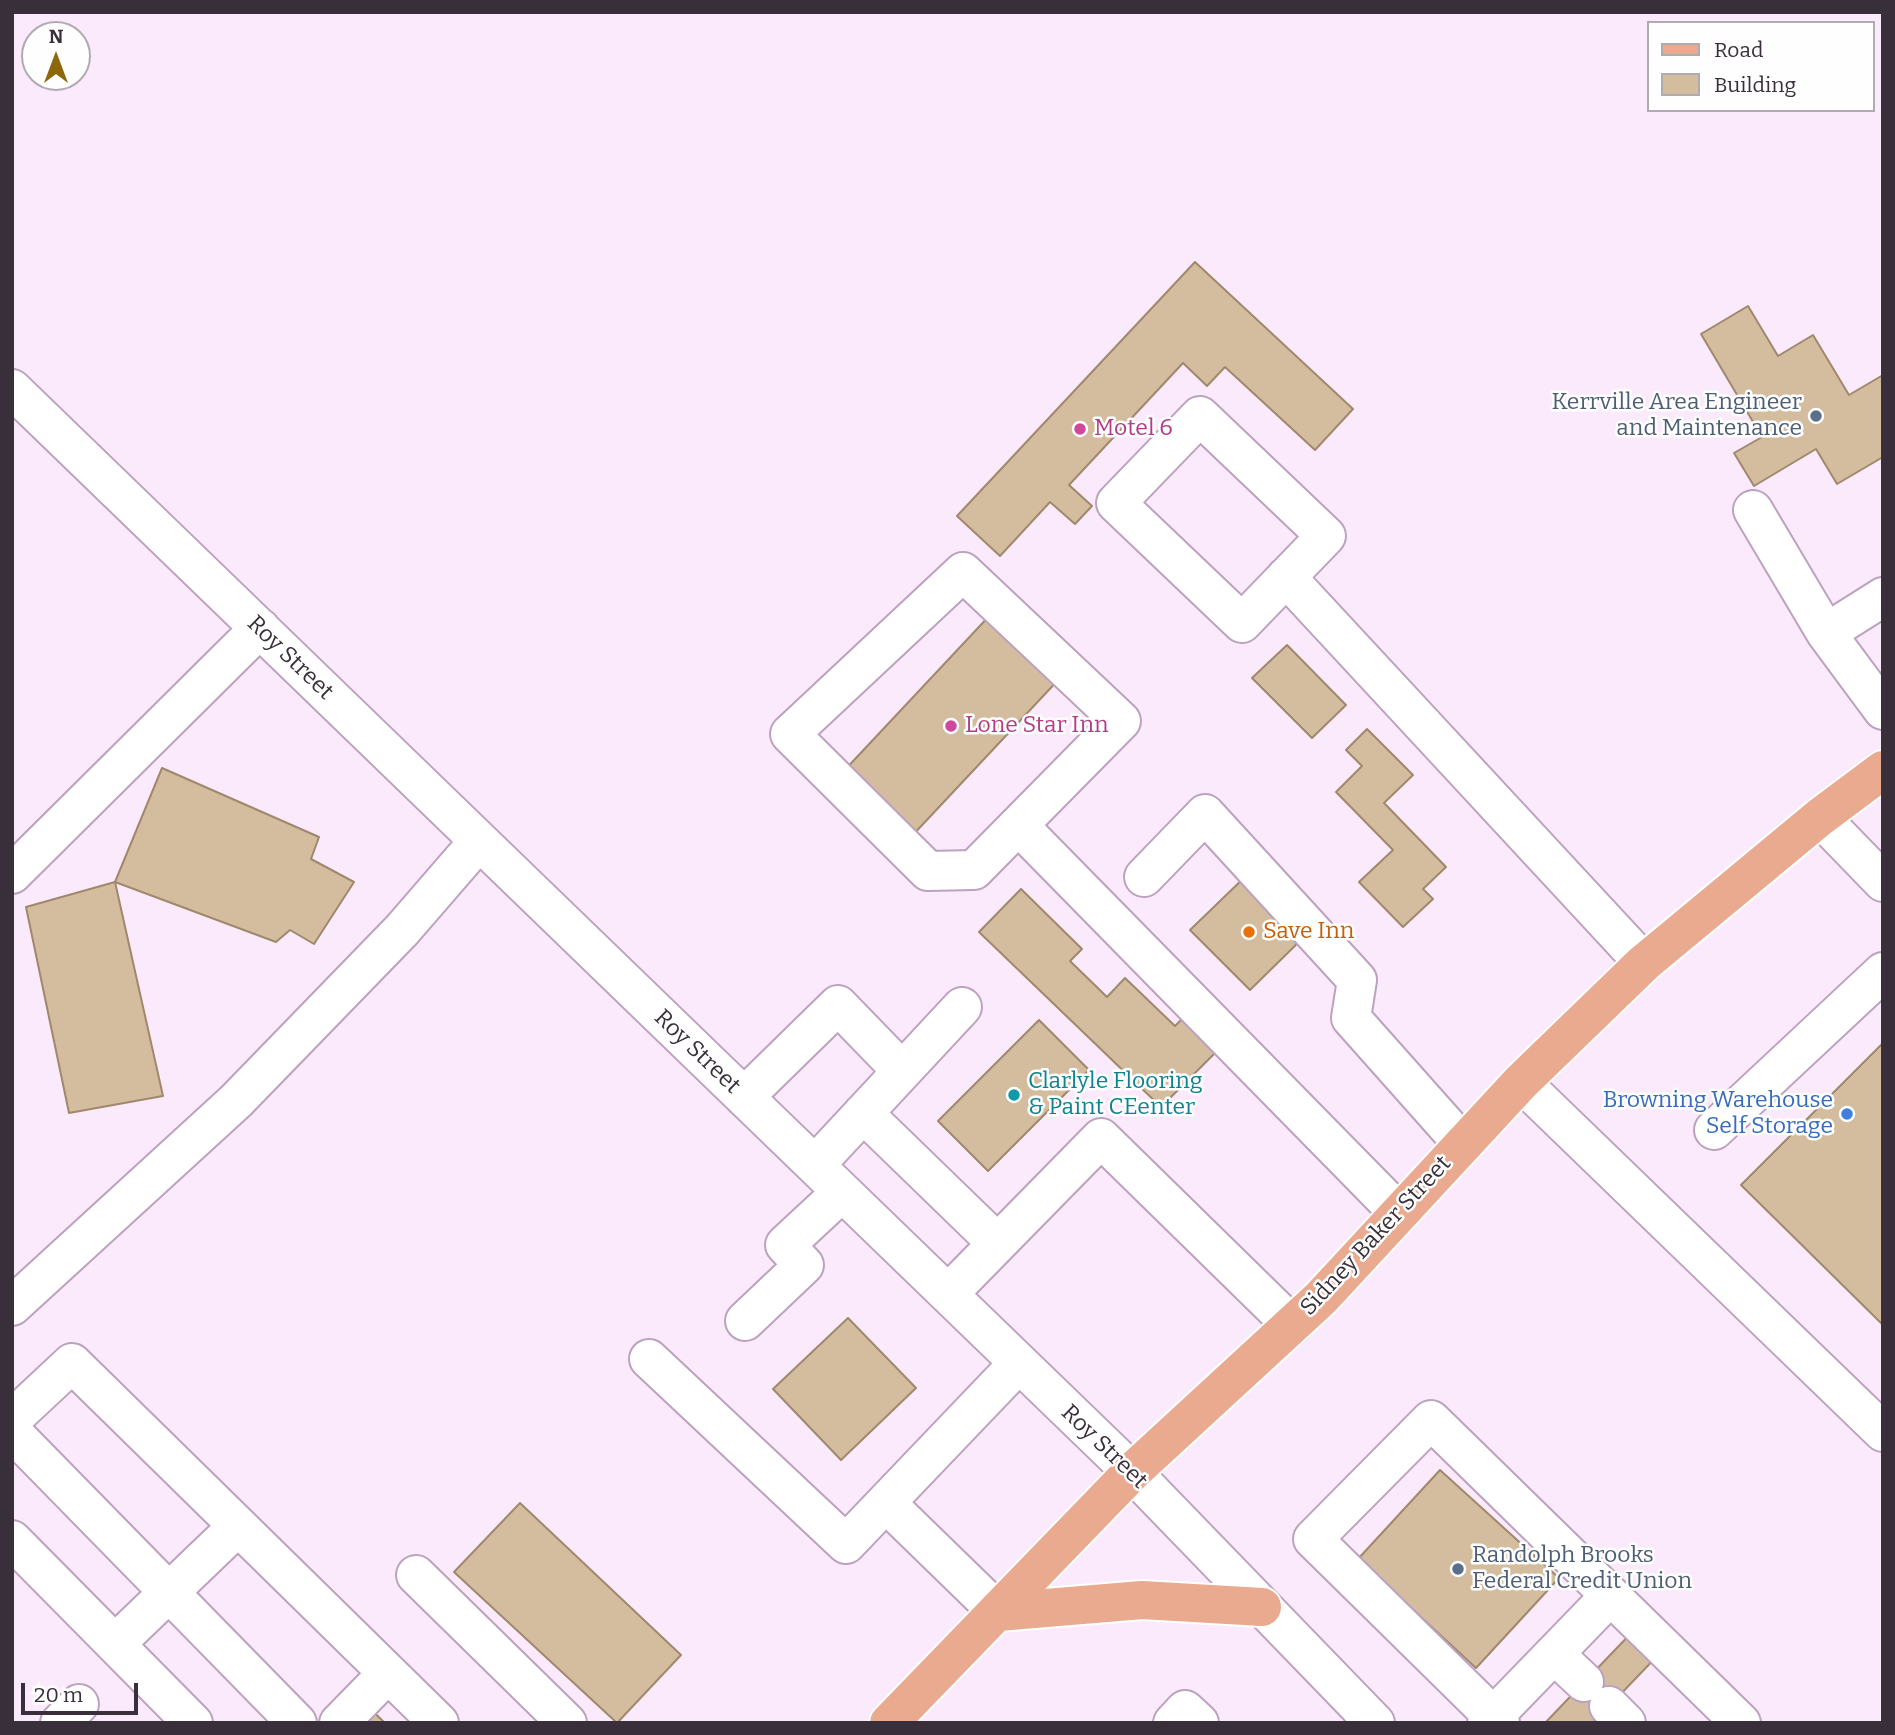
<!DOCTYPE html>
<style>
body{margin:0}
#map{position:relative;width:1895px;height:1735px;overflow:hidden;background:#fbeafc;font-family:Bitter,serif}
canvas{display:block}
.frame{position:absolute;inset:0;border:14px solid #392f3a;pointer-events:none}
.legend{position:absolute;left:1647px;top:21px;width:228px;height:91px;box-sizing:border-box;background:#fefefe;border:2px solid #afabb0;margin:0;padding:9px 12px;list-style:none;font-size:21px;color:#392f3a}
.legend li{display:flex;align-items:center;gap:14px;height:35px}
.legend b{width:35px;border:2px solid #afabb0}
.north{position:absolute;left:21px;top:21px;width:70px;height:70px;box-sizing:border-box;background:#fefefe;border:2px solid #afabb0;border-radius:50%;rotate:0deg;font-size:19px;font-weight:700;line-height:28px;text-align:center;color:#392f3a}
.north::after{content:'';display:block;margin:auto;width:24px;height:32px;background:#8c680a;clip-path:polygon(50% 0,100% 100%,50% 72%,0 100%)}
.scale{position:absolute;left:21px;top:1683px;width:117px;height:32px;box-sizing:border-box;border:4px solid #392f3a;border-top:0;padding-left:9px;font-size:21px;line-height:24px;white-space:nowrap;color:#392f3a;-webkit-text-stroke:5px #fefefe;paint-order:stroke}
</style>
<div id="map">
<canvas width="1895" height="1735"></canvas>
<div class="frame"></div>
<ul class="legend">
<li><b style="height:9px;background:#e9aa8f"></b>Road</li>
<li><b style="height:19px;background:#d4bd9f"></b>Building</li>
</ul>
<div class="north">N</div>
<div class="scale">20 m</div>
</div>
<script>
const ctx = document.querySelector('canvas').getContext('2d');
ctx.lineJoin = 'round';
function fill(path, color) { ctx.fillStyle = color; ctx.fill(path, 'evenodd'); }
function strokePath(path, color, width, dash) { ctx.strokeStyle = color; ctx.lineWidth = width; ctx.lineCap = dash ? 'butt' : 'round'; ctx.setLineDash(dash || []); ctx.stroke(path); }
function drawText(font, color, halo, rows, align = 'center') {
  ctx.font = font + ' Bitter,serif'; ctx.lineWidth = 5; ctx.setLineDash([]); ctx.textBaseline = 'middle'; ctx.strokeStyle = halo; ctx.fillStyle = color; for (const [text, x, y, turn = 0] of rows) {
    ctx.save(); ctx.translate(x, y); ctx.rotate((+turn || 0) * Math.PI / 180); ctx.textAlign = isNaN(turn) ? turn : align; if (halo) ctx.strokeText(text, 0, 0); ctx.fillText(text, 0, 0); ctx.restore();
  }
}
const building = new Path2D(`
 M1195 262 1353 409 1315 450 1225 367 1207 386 1183 363 1069 485 1092 506 1075 524 1050 502 1000 556 957 516Z
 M1748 306 1778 356 1813 335 1849 395 1883 375V457L1837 484 1816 449 1754 486 1734 453 1762 437 1701 334Z
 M992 613 1061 677 910 838 841 774Z
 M1287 645 1346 705 1312 738 1252 678Z
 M1367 729 1413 775 1384 803 1446 867 1423 889 1433 899 1403 927 1359 882 1393 850 1336 792 1362 766 1346 750Z
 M162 768 319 837 311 859 354 882 314 944 290 930 276 942 115 882Z
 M1248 874 1307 934 1250 990 1190 930Z
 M115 882 163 1096 69 1113 26 907Z
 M1021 889 1082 949 1070 961 1107 997 1125 978 1175 1026 1185 1016 1219 1049 1161 1107 979 932Z
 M1039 1020 1089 1070 988 1171 938 1121Z
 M1883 1043V1325L1741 1185Z
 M848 1318 916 1388 841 1460 773 1389Z
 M1440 1470 1559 1578 1476 1668 1358 1559Z
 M520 1503 681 1655 617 1723 454 1572Z
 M1636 1628 1661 1652 1593 1723H1545Z
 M364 1703 385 1723H345Z`);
fill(building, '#d4bd9f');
strokePath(building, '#9f886c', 2);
const minor = new Path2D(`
 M12 389 1132 1472 1375 1723
 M1200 416 1326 536 1242 623 1116 503Z
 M1753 510 1826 633 1883 597
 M963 572 1121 721 974 870 928 871 790 734Z
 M1286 577 1644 963
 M1826 633 1883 710
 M1820 817 1883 882
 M1020 827 1399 1213
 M12 874 260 628
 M1144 877 1205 814 1357 980 1351 1018 1463 1144
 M1521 1082 1883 1432
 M744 1097 838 1005 902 1071
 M863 1113 997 1243
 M1714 1130 1883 972
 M815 1165 962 1007
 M948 1294 1101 1138 1292 1325
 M12 1306 236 1101 402 930 479 841
 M745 1321 804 1265 785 1245 842 1192
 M649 1359 846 1544 1019 1363
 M12 1419 72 1363 439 1723
 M12 1432 297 1723
 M886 1503 998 1612
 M12 1540 193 1723
 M416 1575 567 1723
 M115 1644 238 1526
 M1554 1654 1584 1682
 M1609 1706 1626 1723
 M60 1723 79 1704
 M339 1723 388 1673
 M1173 1723 1185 1710 1199 1723
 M1487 1723 1610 1596
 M1500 1723 1313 1539 1431 1420 1741 1723`);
const major = new Path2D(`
 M998 1612 1142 1600 1262 1607
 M889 1723 1132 1472 1321 1298 1521 1082 1644 963 1820 817 1883 770`);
strokePath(minor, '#bca2be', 42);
strokePath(major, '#fff', 42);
strokePath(minor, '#fff', 38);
strokePath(major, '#e9aa8f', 38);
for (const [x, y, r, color] of [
 [1816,416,7,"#5c6f8a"],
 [1080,429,7,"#d1479c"],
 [951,726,7,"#d1479c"],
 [1249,932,7,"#e8710a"],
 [1014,1095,7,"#0f9aa8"],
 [1847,1114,7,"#3f7fe0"],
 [1458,1569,7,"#5c6f8a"]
]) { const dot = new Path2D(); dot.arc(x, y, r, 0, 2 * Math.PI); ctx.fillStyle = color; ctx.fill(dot); strokePath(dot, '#fefefe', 2.5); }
drawText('23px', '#4e5e75', '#fefefe', [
 ["Kerrville Area Engineer",1802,403],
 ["and Maintenance",1802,429],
 ["Randolph Brooks",1472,1556,"left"],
 ["Federal Credit Union",1472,1582,"left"]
], 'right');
drawText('23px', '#b23c85', '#fefefe', [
 ["Motel 6",1094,429],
 ["Lone Star Inn",965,726]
], 'left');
drawText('23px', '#392f3a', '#fefefe', [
 ["Roy Street",290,658,44],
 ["Roy Street",697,1052,44],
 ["Sidney Baker Street",1376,1236,-47],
 ["Roy Street",1104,1447,44]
]);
drawText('23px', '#c56008', '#fefefe', [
 ["Save Inn",1263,932]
], 'left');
drawText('23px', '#0d838f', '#fefefe', [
 ["Clarlyle Flooring",1028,1082],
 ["& Paint CEenter",1028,1108]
], 'left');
drawText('23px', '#366cbe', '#fefefe', [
 ["Browning Warehouse",1833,1101],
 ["Self Storage",1833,1127]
], 'right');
</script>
